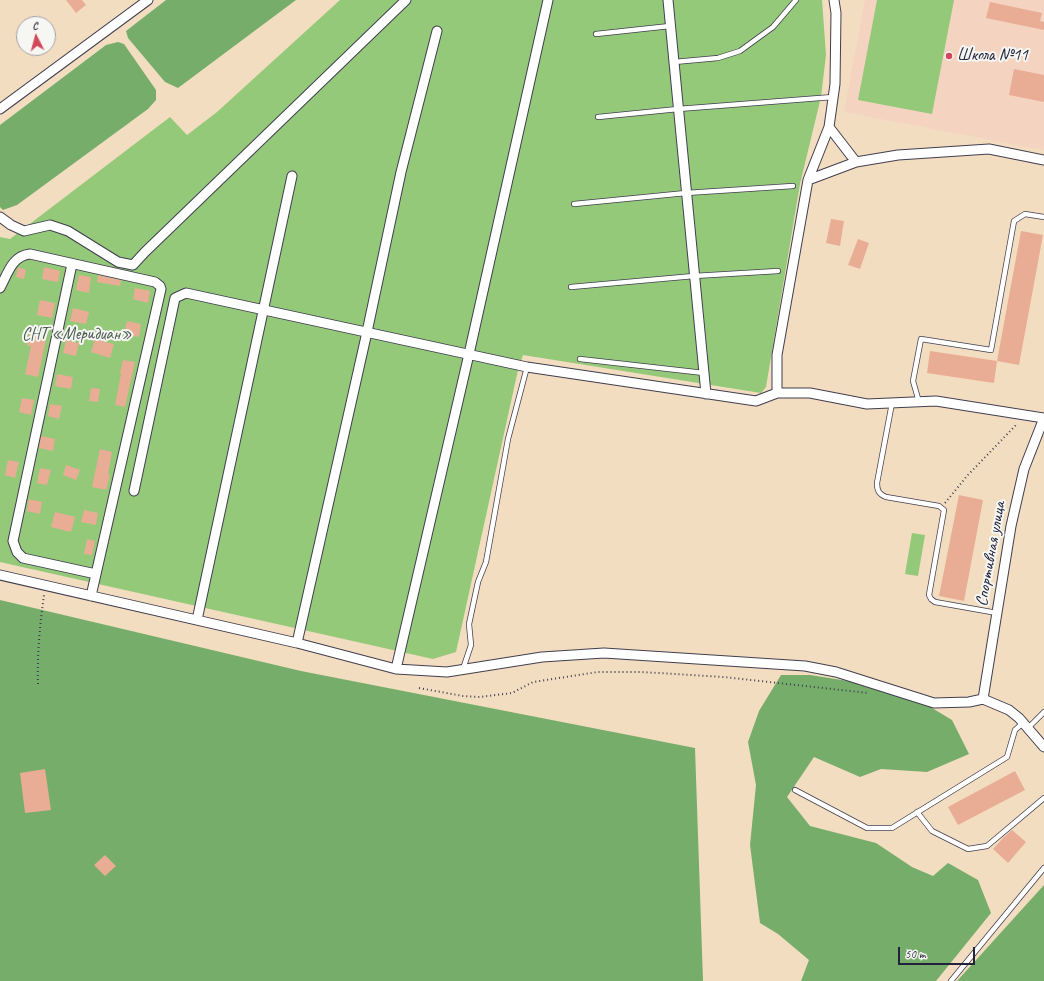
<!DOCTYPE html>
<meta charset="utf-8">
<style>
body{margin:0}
#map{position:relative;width:1044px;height:981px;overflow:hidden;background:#f3ddc0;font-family:Caveat,sans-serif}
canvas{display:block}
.north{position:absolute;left:16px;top:16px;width:40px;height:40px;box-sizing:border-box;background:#f6f6f2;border:1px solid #a1a1a9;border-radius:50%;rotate:354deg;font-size:11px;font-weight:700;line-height:16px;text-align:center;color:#22223b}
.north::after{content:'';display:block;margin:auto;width:14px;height:18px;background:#d1495b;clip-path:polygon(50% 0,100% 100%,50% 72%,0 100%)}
.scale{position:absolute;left:898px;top:947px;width:77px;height:18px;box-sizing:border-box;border:2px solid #22223b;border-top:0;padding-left:5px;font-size:12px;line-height:14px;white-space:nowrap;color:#22223b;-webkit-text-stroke:3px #f6f6f2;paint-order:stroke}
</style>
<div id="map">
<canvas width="1044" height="981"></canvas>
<div class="north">С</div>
<div class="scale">50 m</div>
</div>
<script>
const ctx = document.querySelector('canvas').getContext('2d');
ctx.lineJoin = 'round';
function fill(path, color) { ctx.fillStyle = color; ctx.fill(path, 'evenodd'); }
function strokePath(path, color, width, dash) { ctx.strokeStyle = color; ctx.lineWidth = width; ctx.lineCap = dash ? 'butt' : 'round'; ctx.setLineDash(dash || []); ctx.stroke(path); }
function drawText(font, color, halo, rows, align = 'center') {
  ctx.font = font + ' Caveat,sans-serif'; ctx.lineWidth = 4; ctx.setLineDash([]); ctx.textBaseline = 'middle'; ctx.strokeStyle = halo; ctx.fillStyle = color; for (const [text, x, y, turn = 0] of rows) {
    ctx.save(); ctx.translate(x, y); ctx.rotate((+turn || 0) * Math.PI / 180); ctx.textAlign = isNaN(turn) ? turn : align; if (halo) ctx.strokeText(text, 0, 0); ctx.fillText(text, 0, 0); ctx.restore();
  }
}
fill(new Path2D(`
 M865 0H1044V150L844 112Z`), '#f4d3c0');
fill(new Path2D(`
 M340 0H822L826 55 821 97 800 184 766 387 761 393 523 355 518 370 456 652 433 659 0 562V237L10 239 170 117 187 135 217 112Z
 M877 0H954L932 114 858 100Z
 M912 533 925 535 918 576 905 574Z`), '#94c97a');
fill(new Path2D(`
 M166 0H296L178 88 165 82 128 38 126 31Z
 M118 42 124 44 156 90V100L148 109 17 205 3 210 0 207V125L106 45Z
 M0 600 301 671 695 748 703 981H0Z
 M781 675H810L855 682 912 696 952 720 969 754 927 772 881 769 860 777 814 757 787 797 810 826 876 843 912 867 933 876 948 863 978 880 991 913 936 981H801L809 960 778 934 760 923 750 845 756 785 748 742 759 711Z
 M1044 885V981H957Z`), '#77ad6a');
fill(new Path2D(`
 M66 0H82L86 5 76 13Z
 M990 2 1042 13 1040 21 1044 22V30L986 18Z
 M1014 69 1044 75V102L1009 95Z
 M831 219 844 221 840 246 826 243Z
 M1021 231 1043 235 1019 365 997 361Z
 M858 239 869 243 860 269 848 265Z
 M18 267 26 270 24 279 16 277Z
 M44 267 60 271 58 282 42 279Z
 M79 275 91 277 89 293 76 290Z
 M98 275 121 280 120 286 97 282Z
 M135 288 150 291 148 303 133 299Z
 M40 300 55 303 52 318 37 315Z
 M73 308 89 312 86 324 70 321Z
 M127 321 141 324 139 337 124 334Z
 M30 331 47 335 38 377 25 374 31 346H27Z
 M95 339 114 344 110 358 91 352Z
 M66 340 79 343 76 356 63 353Z
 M930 351 997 361 994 383 927 373Z
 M123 360 135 362 125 407 115 405 121 374 120 373Z
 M57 374 73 377 71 389 55 386Z
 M91 388 100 389 98 402 89 401Z
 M22 398 34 400 31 415 19 412Z
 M50 404 62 406 59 419 48 416Z
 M41 436 55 439 53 451 39 448Z
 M100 449 112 452 108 474 110 475 106 490 92 487Z
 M8 460 19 462 15 478 5 475Z
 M66 465 80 470 76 480 63 475Z
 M40 468 51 470 47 485 37 483Z
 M959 495 983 500 964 601 939 596Z
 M29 499 42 502 40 514 27 511Z
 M84 510 98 513 96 525 81 522Z
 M55 512 75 517 71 532 51 527Z
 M87 539 95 541 92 555 84 554Z
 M45 769 51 810 25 813 20 773Z
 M1015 771 1025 790 958 825 948 807Z
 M1012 830 1026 842 1008 863 993 849 1003 838Z
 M105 855 116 866 105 876 94 865Z`), '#e8ad94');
const lane = new Path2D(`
 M596 34 670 26
 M674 62 718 58 740 51 773 27 796 0
 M598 117 678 109 833 97
 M574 204 686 193 793 186
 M571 287 694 276 778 271
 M580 359 704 373
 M919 402 913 381 921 339 991 350 1014 221 1025 214 1044 217
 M892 403 877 483C877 491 879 494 886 497L939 506 944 510 929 595 931 599 935 602 997 613
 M463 669 471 645 469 624 478 582 486 562 508 439 527 367
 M1028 728 1044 712
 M795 790 867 828H892L1007 757 1015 730 1023 723
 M917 812 932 831 968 849 987 846 1044 798
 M951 981 1044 868`);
const street = new Path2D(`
 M668 0 706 394
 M0 109 148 0
 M829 127 856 162
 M808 180 856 162 898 155 989 149 1044 160
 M0 217 11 225 24 231 50 225 68 231 118 262 133 265 145 252 406 0
 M72 264 13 541 17 552 23 558 96 574
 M0 288C8 273 12 256 30 254L155 282 160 286 161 289 91 596
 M777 393V355L808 180 829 127 835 84 836 13 834 0
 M134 491 175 298 186 293 527 367 756 401 777 393H810L867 404 936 401 1044 418
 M0 575 297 643 396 669 447 672 542 657 604 653 805 666 836 672 934 703 969 702 983 699 1009 710 1019 718 1044 747
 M197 620 292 176
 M297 643 367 332 401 172 437 31
 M396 669 469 354 548 0
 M983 699 1011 526 1024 469 1044 418`);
strokePath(lane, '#413e4f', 6);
strokePath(street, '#413e4f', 11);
strokePath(new Path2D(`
 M945 503 967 476 1017 424
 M38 684C37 654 40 624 44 595
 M419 688 463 696 480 697 512 693 533 682 598 672H641L724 677 868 693`), '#413e4f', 2, [1, 3]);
strokePath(lane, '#fff', 4.5);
strokePath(street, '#fff', 9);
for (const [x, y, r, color] of [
 [949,56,4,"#d1495b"]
]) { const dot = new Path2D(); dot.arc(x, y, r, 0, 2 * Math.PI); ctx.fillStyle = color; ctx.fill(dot); strokePath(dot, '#f6f6f2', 1.5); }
drawText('17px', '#22223b', '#f6f6f2', [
 ["Школа №11",957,56]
], 'left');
drawText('17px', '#4a5c51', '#f6f6f2', [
 ["СНТ «Меридиан»",77,335]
]);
drawText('17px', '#22223b', '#f6f6f2', [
 ["Спортивная улица",991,554,-80]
]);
</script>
